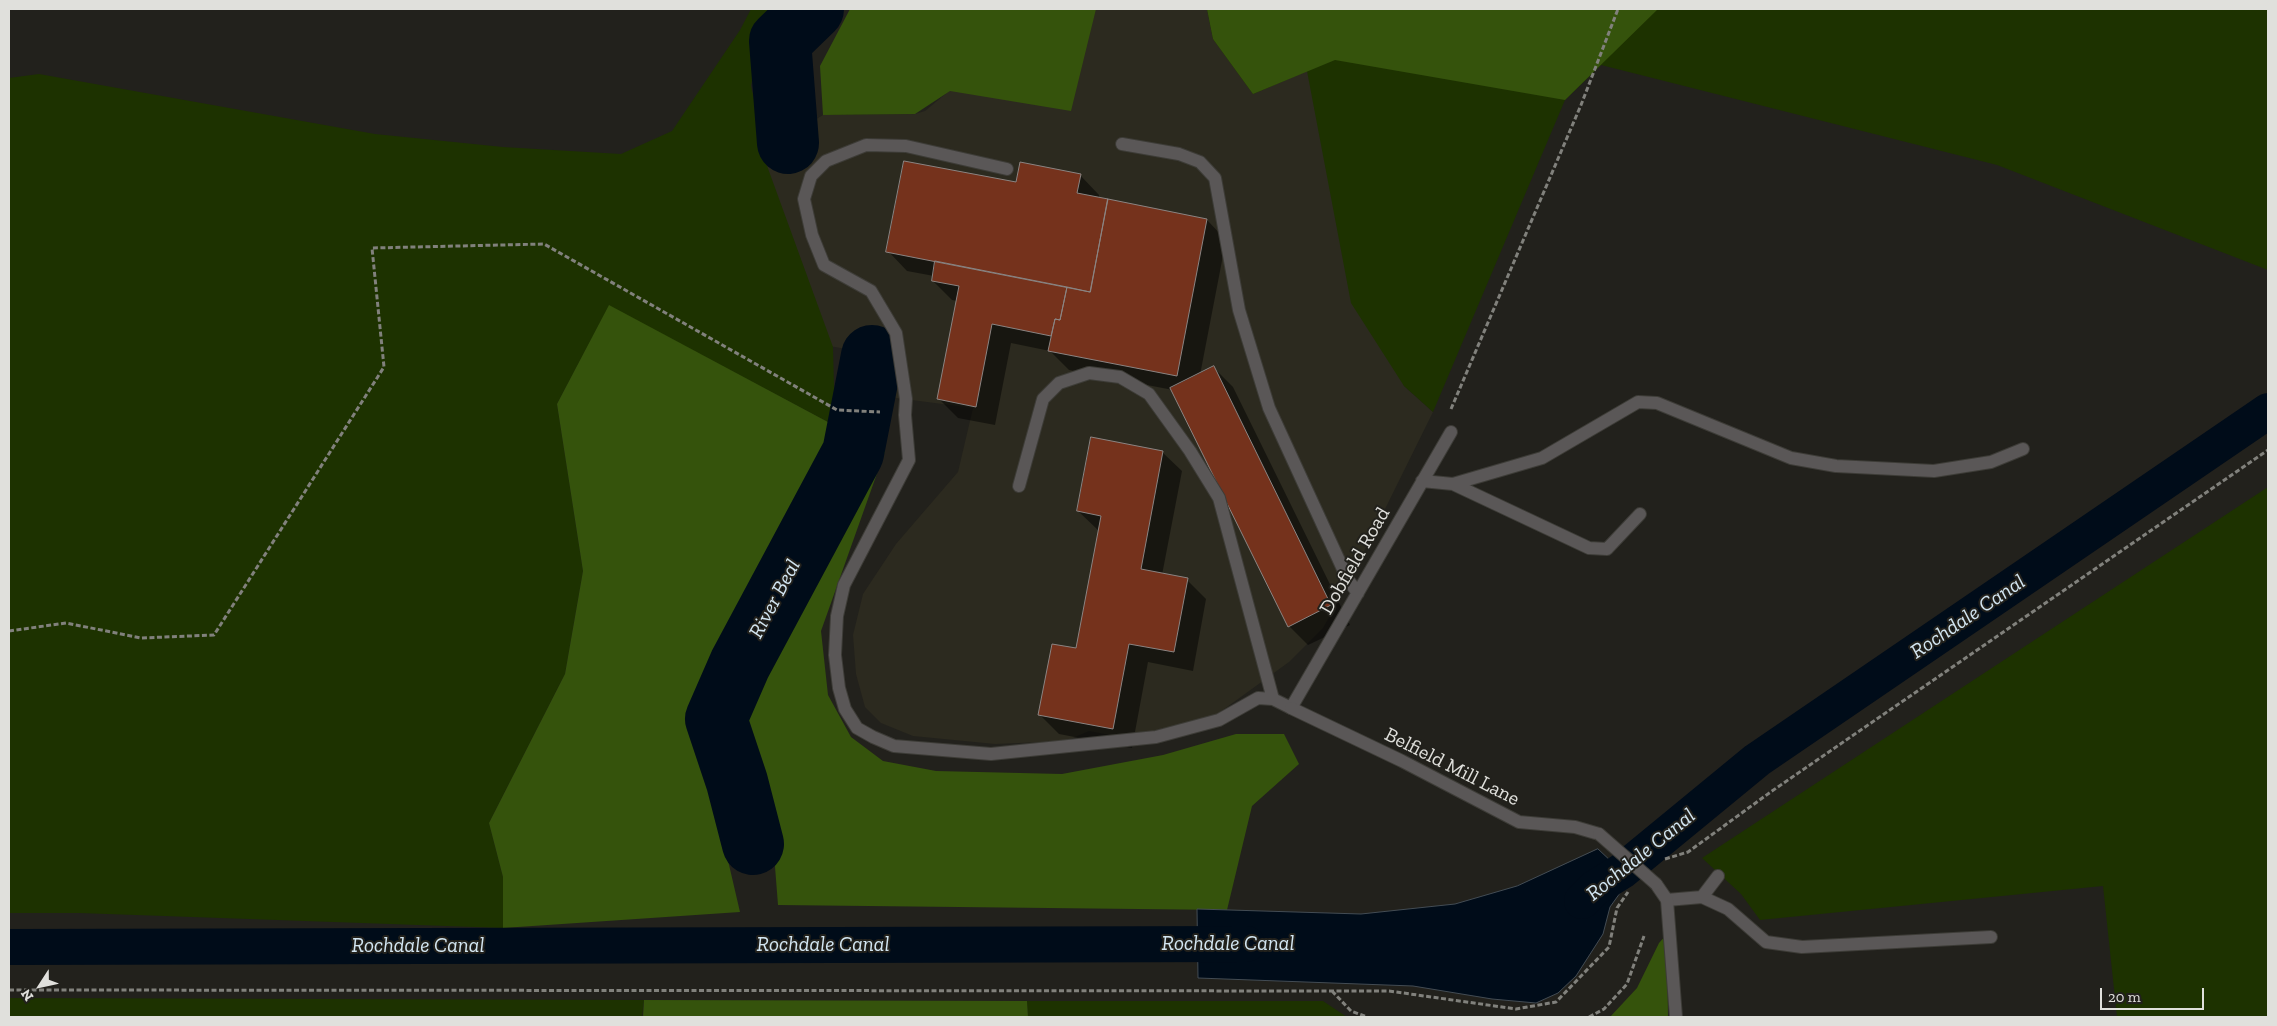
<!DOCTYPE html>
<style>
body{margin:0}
#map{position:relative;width:2277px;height:1026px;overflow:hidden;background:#22211c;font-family:"Zilla Slab",serif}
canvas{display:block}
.frame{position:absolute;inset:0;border:10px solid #e0e0dc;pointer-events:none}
.north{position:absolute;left:15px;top:961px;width:50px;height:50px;-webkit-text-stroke:4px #22211c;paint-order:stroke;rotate:235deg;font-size:14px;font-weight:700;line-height:20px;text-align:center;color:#e0e0dc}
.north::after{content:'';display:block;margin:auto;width:18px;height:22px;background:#e0e0dc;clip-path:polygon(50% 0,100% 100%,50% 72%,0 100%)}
.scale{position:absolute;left:2100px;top:988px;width:104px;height:22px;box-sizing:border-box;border:2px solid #e0e0dc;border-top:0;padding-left:6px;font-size:15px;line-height:18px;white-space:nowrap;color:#e0e0dc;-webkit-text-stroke:4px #22211c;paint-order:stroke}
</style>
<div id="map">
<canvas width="2277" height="1026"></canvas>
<div class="frame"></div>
<div class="north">N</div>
<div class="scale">20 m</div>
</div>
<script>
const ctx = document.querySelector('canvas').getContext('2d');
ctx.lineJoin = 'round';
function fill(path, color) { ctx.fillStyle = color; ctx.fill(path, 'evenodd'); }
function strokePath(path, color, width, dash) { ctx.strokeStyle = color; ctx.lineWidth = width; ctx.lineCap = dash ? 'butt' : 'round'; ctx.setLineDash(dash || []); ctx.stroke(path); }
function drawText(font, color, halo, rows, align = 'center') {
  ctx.font = font + ' "Zilla Slab",serif'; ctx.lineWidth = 4; ctx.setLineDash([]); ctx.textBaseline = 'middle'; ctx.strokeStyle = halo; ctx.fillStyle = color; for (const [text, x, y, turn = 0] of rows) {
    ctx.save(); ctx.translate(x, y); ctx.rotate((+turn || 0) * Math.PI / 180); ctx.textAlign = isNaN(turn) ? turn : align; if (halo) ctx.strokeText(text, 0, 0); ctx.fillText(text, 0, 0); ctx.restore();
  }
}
fill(new Path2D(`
 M969 9H1297L1404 386 1433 412 1345 590 1323 628 1289 662 1216 715 1153 731 1114 736 1089 731 1066 741 995 744 913 736 881 723 865 707 856 674 853 635 863 594 896 544 958 472 973 408 881 396 887 356 754 333 766 150 823 115 915 114 925 111 949 91Z`), '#2c2a1f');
fill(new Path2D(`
 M751 9H784L760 37 751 86 766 150V163L833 347 834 387 841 429 609 306 557 404 583 571 565 674 489 823 503 877V928L79 913H9V78L39 74 375 134 503 147 621 154 672 131 740 30Z
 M1207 9H2268V270L1997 165 1601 65 1565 100 1433 412 1404 386 1351 303 1307 71 1253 94 1213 39Z
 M2268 487V1017H2117L2103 886 1760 920 1741 894 1702 858Z
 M9 998 644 1000 642 1017H9Z
 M1027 1001H1323L1347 1017H1028Z`), '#1d3200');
fill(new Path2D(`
 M850 9H1096L1071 111 950 91 915 114 823 115 820 66Z
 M1207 9H1658L1565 100 1335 60 1253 94 1213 39Z
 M609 305 841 429 832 459 696 723 740 912 503 928V877L489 823 565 674 583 571 557 404Z
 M878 438 885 451 821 631 828 695 851 737 883 761 936 771 1062 774 1163 755 1236 734H1284L1299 764 1252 806 1227 910 778 905 773 841 736 717Z
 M1667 934 1668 1017H1610L1637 988 1659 943Z
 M644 1000 1027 1001 1028 1017H643Z`), '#35530c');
const water = new Path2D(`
 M1598 849 1630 879 1610 907 1603 934 1576 976 1558 993 1536 1003 1492 999 1413 986 1198 978 1197 909 1361 914 1455 904 1517 886Z`);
fill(water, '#000c19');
strokePath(water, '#434c54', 1);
fill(new Path2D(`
 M1080 175 1099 195V199L1207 220 1226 240 1200 375 1214 368 1233 387 1350 625 1308 645 1289 626 1173 390 1069 370 1050 351 1011 343 995 425 958 418 939 399 957 301 952 300 933 281 934 276 907 271 888 251 1017 184Z
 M1162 452 1182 471 1162 575 1187 580 1206 599 1193 671 1148 662 1132 748 1059 734 1040 715 1077 650 1099 531 1078 511Z`), '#0007');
strokePath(new Path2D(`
 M1582 901 1595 888 1622 871 1757 760 2268 411
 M9 947 1247 944`), '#000c19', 36);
strokePath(new Path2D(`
 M788 143 780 41 813 9
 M753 844 737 782 716 719 740 664 853 453 872 356`), '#000c19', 62);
const building = new Path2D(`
 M904 161 1016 182 1020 162 1081 174 1077 193 1108 199 1090 292 886 252Z
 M1108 199 1207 219 1177 376 1048 351 1055 319 1060 320 1067 287 1090 292Z
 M935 261 1067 287 1060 320 1055 319 1051 336 992 324 976 407 937 399 959 286 932 281Z
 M1214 366 1331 605 1288 627 1170 388Z
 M1091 437 1163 451 1141 569 1188 578 1174 652 1129 644 1113 729 1038 715 1052 644 1076 648 1101 516 1077 511Z`);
fill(building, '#75321c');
strokePath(building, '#8b8482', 1);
const lane = new Path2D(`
 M1122 144 1179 154 1200 162 1215 178 1239 310 1269 408 1348 580 1358 593
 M1007 169 906 146 866 145 826 161 811 176 804 199 812 235 824 265 871 291 896 333 906 399 905 415 909 460 844 585 837 616 835 655 839 688 845 709 857 728 873 737 894 746 991 754 1156 737 1219 720 1258 698 1273 699 1291 708 1451 432
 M1422 481 1453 484 1542 458 1638 402 1657 403 1791 458 1836 466 1934 471 1991 462 2023 449
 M1453 484 1589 548 1607 549 1640 514
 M1019 486 1043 399 1059 383 1089 373 1120 377 1149 394 1190 451 1219 498 1273 699
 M1702 897 1718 876
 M1667 900 1702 897 1728 909 1766 942 1802 947 1991 937`);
const street = new Path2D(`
 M1291 708 1402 761 1519 822 1575 827 1599 834
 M1656 884 1667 900 1676 1017`);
strokePath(lane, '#3d3c37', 14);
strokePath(street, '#3d3c37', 14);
strokePath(new Path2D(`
 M1451 409 1581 105 1618 9
 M9 631 66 623 141 638 214 635 384 367 372 248 544 244 837 410 880 412
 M1665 859 1688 852 1772 791 2268 450
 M9 990 1389 991 1516 1009 1556 1002 1609 947 1617 908 1628 892
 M1332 991 1351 1011 1367 1017
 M1589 1017 1604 1009 1627 984 1644 936`), '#81817c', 3, [5, 2.5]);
strokePath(lane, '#5a5757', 12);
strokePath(street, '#5a5757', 12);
const streetBridge = new Path2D(`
 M1599 834 1656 884`);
strokePath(streetBridge, '#3d3c37', 14, []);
strokePath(streetBridge, '#5a5757', 12);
drawText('20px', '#e0e0dc', '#22211c', [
 ["Dobfield Road",1355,561,-60],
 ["Belfield Mill Lane",1452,767,27]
]);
drawText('italic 21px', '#d3e6f2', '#22211c', [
 ["River Beal",775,599,-62],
 ["Rochdale Canal",1968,617,-34],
 ["Rochdale Canal",1641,855,-39],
 ["Rochdale Canal",1228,944],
 ["Rochdale Canal",823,945],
 ["Rochdale Canal",418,946]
]);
</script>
